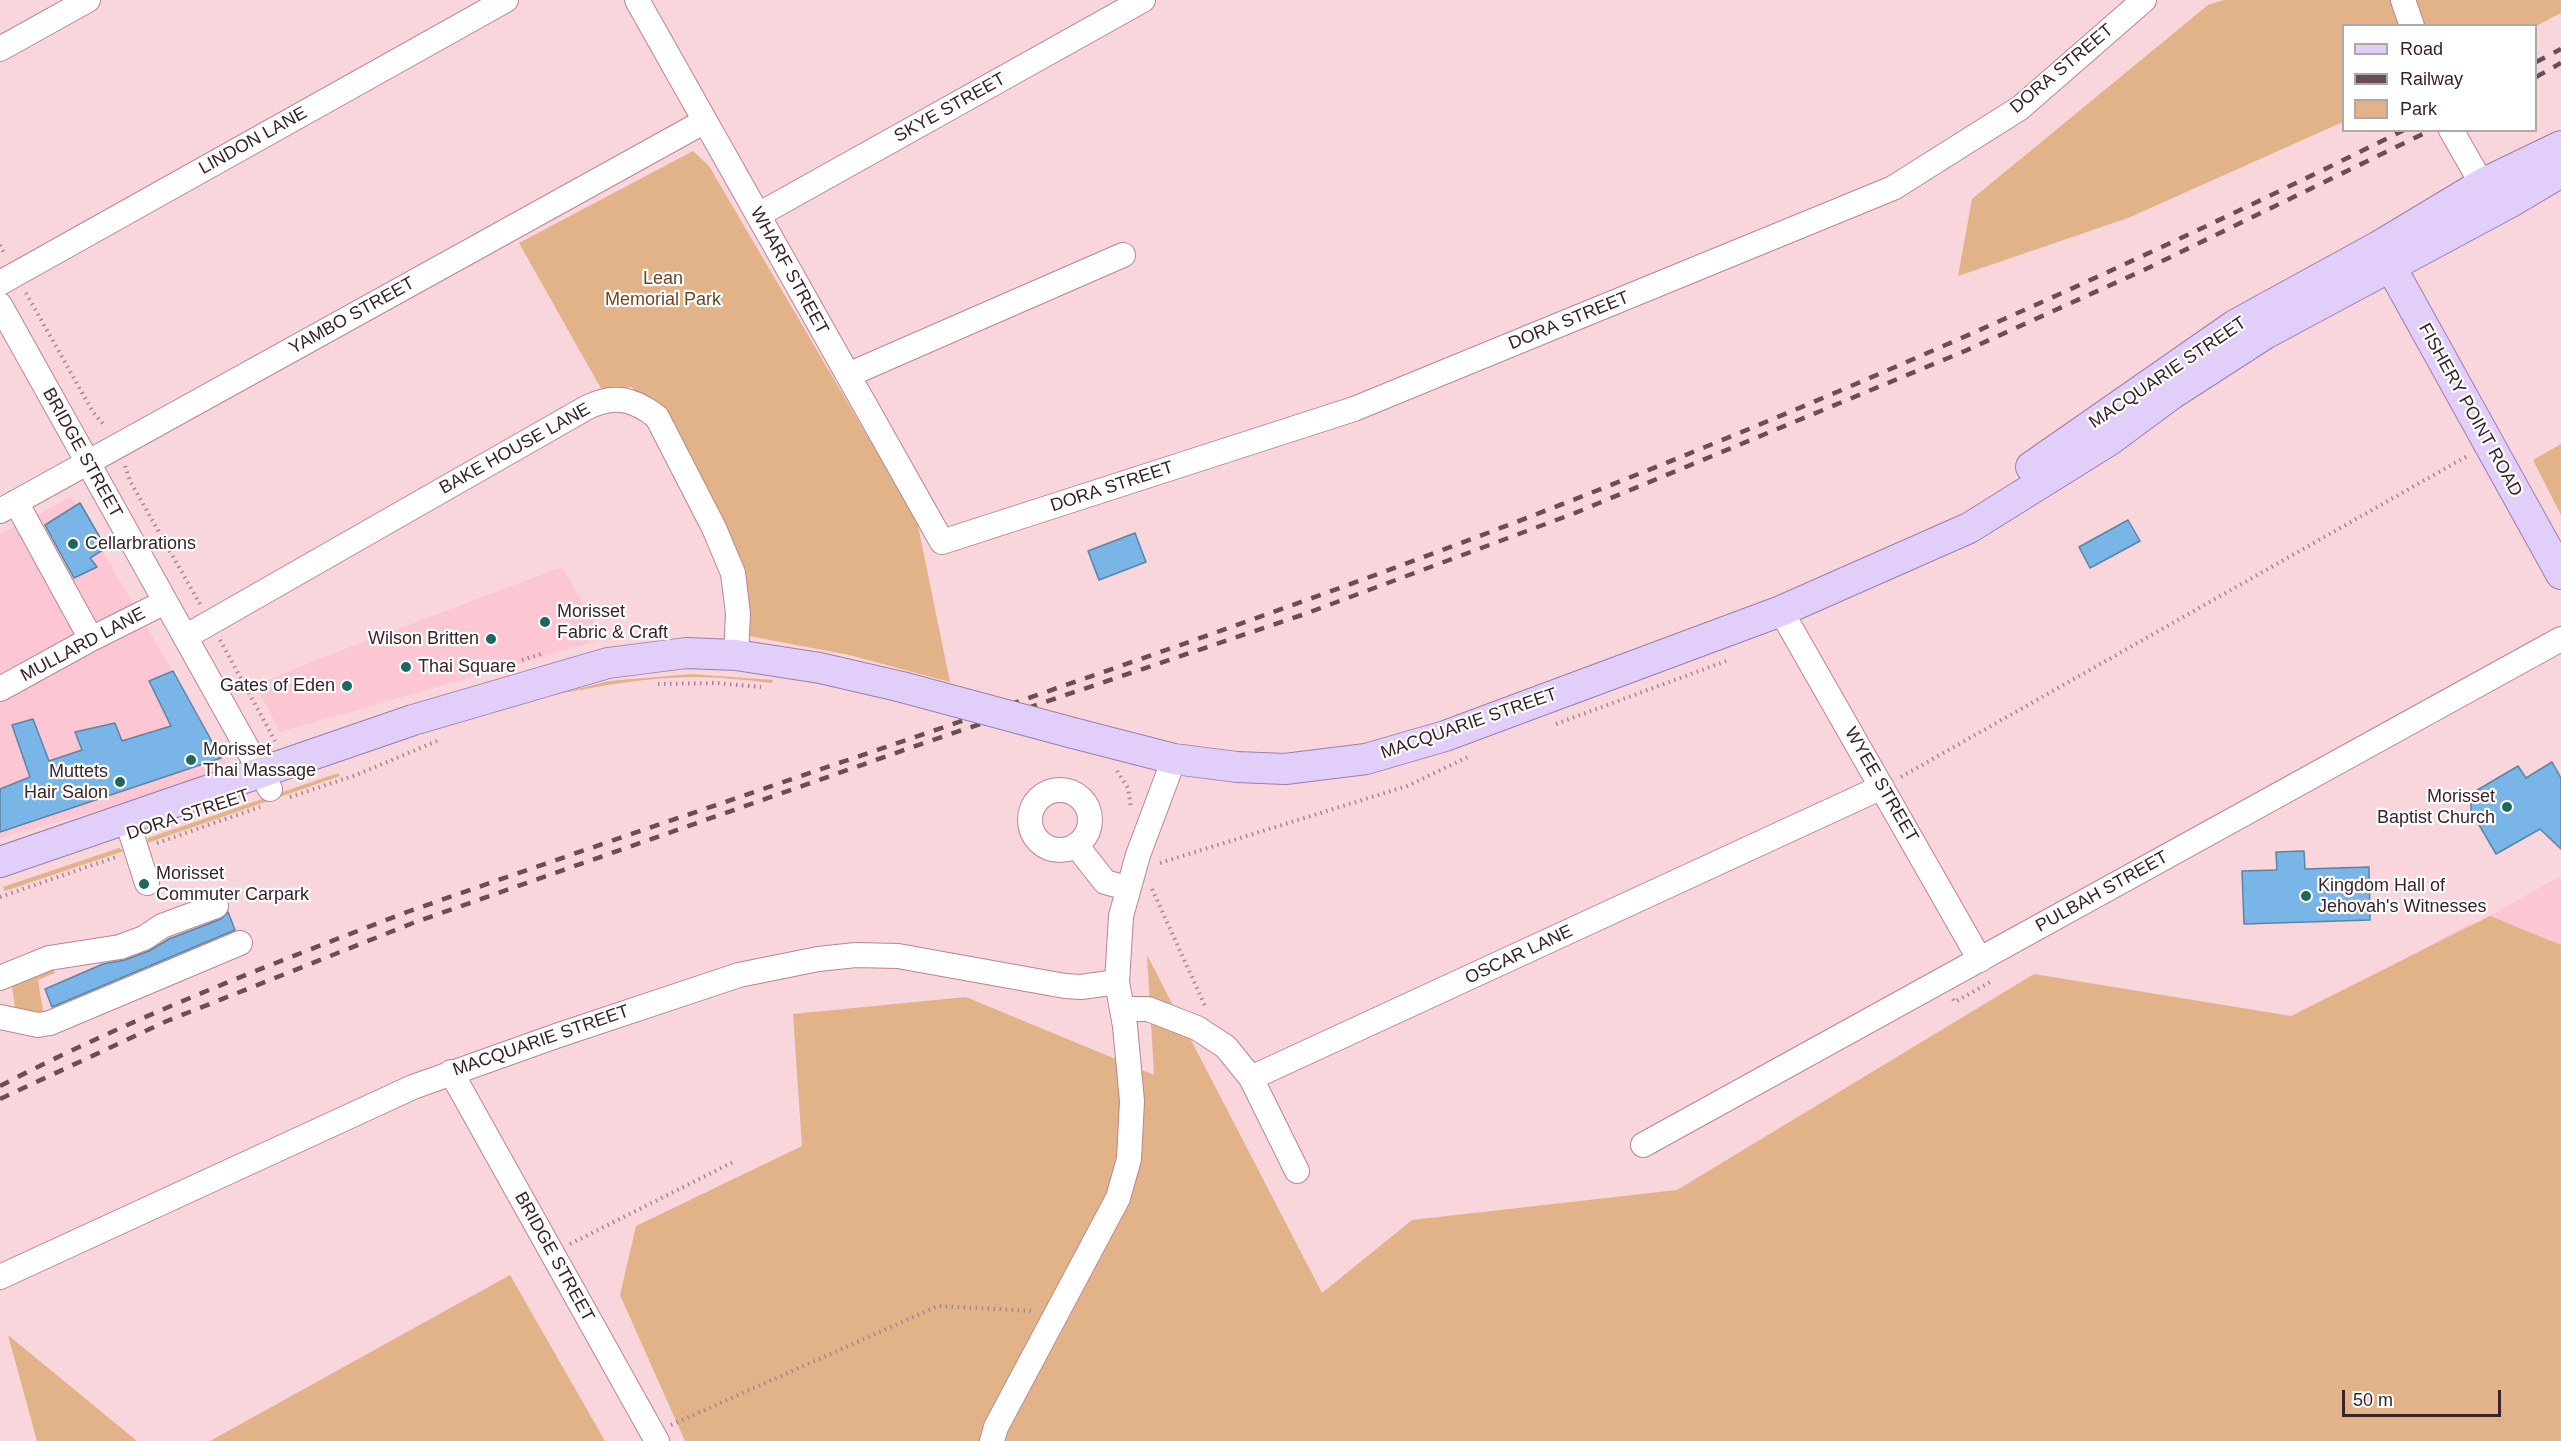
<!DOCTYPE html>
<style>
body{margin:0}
#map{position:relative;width:2561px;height:1441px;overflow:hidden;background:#f9d5dc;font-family:Helvetica,sans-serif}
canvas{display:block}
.legend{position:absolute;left:2342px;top:24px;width:195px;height:108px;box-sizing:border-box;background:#fff;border:2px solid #b0a7a9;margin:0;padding:8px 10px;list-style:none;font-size:18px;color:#392328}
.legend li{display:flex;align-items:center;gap:12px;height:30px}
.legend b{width:30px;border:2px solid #b0a7a9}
.scale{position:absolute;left:2342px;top:1390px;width:159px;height:27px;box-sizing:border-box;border:3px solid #392328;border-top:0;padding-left:8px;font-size:18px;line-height:21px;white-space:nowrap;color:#392328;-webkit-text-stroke:4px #fff;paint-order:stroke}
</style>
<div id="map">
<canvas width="2561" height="1441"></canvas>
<ul class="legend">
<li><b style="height:8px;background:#e1cffa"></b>Road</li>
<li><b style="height:8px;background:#684f54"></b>Railway</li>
<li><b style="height:16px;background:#e2b388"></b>Park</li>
</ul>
<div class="scale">50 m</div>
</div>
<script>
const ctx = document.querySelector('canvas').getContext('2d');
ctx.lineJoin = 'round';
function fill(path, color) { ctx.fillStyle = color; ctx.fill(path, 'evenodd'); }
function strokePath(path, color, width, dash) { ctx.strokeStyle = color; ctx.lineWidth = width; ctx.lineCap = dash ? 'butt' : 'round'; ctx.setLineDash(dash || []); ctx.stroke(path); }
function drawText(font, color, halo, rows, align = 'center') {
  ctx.font = font + ' Helvetica,sans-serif'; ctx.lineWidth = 4.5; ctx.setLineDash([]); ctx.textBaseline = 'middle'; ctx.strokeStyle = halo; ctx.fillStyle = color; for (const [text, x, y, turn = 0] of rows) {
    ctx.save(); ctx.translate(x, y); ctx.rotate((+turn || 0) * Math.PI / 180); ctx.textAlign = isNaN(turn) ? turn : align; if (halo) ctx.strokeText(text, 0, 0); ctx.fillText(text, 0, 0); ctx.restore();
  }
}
fill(new Path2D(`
 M71 497 231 772 0 838V534Z
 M562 567 604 639 280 732 256 685 337 652Z
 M2561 876V1007L2348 991 2470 923H2477Z`), '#fcc6d2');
fill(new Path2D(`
 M2224 0H2561V13L2536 26H2344L2343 122 2128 218 1958 276 1972 199 2208 5Z
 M693 151 709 166 917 521 950 682 849 655 749 636 746 576 662 408 631 387 603 392 519 243Z
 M2561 444V515L2533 460Z
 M692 674 773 680 772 683C747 680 720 677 694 677 648 677 602 686 557 694L609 681Z
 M338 773 340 776 147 843 148 838Z
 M119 848 124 851 5 891 3 887Z
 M2490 916 2561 945V1441H685L620 1295 636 1226 802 1146 793 1014 966 997 1154 1075 1147 955 1322 1293 1412 1220 1677 1190 2034 974 2291 1016Z
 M53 969 55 973 38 980 44 1017 15 1008 12 985Z
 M510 1275 605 1441H210Z
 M8 1335 137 1441H37Z`), '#e2b388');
const building = new Path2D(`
 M80 503 106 548 90 558 97 567 74 578 45 525Z
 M2128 520 2140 541 2090 568 2079 547Z
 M1135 533 1146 562 1099 580 1088 551Z
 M173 671 221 758 0 832V789L30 777 12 725 33 719 49 761 82 750 75 732 115 723 122 741 171 726 149 681Z
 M2552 762 2561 778V849L2540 829 2496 854 2471 811V803L2474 792 2518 766 2526 778Z
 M2304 851 2305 869 2369 867 2370 920 2244 924 2242 871 2277 870 2276 852Z
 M228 912 235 930 52 1007 45 989 103 964 125 960 149 951 169 939 221 919Z`);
fill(building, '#79b6e7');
strokePath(building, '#5a84a6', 1.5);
const minor = new Path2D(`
 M637 0 942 542 1354 409 1893 188 2020 108 2144 0
 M2403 0 2412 26
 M0 49 88 0
 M2451 130 2482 184
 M758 215 1143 0
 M0 283 506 0
 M0 305 270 789
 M848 375 1123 255
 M16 502 91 639
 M0 511 705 121
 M1781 611 1980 960
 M185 637 586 408C613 394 633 398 657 417L714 528 733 573 738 614 736 655
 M0 689 91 639 165 602
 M1030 820a30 30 0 1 1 60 0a30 30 0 1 1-60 0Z
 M131 833 147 883
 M1076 845 1105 882 1127 888
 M0 978 49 958 120 947 144 938 162 926 216 906
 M1122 1009H1148L1197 1028 1226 1047 1251 1078 1297 1171
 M0 1017 38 1025 50 1023 240 943
 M451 1072 657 1441
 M1251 1078 1882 787
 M1643 1145 2561 639
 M0 1277 413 1087 559 1035 739 975 818 959 856 955 898 956 1065 986 1081 987 1117 982
 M992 1441 996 1427 1118 1198 1129 1159 1132 1101 1125 1026 1117 982 1121 916 1138 855 1174 759`);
const major = new Path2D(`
 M2382 251 2561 574
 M2031 467 2235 325 2379 246 2482 184 2561 146
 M1073 733 1174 759 1237 767 1285 769 1366 759 1445 736 1781 611 1969 528 2110 440 2172 394 2265 334 2509 203 2561 172
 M0 862 413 720 608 663 686 653 736 655 820 668 902 687`);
strokePath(minor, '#bb8491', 26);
strokePath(major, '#997eaf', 32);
strokePath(new Path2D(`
 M0 245 5 255
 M26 293 93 412 103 424
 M125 466 130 481 200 604
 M220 640 275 741
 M522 660 541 654
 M658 684 716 683 761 687
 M1556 724 1726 661
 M1117 771 1128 788 1131 808
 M1901 777 2469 455
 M290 797 356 775 437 741
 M157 843 260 807
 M1160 863 1407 786 1468 757
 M1152 889 1206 1008
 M0 897 116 857
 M1953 999 1955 1002 1992 981
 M570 1244 733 1162
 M671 1425 938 1306 1034 1311`), '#a5878d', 4, [1.5, 4.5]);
strokePath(minor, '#fff', 24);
strokePath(major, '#e1cffa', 30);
strokePath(new Path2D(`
 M2536 62 2561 49
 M2536 77 2561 63
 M0 1086C131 1018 269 965 407 912 739 795 1075 686 1405 564 1745 438 2079 292 2404 130
 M0 1099 167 1021 413 923 927 742 1302 615 1575 513 1965 351 2146 269 2431 130`), '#684f54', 4.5, [10, 10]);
const majorBridge = new Path2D(`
 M902 687 1073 733`);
strokePath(majorBridge, '#997eaf', 32, []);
strokePath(majorBridge, '#e1cffa', 30);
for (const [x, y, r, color] of [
 [73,544,6,"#1d675e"],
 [545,622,6,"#1d675e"],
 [491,639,6,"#1d675e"],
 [406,667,6,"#1d675e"],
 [347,686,6,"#1d675e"],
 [191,760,6,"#1d675e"],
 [120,782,6,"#1d675e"],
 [2507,807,6,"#1d675e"],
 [144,884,6,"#1d675e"],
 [2306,896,6,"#1d675e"]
]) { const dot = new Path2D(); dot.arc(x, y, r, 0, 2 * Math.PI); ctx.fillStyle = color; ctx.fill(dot); strokePath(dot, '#fff', 2); }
drawText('18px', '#392328', '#fff', [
 ["DORA STREET",2062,69,-40],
 ["SKYE STREET",950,108,-29],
 ["LINDON LANE",253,141,-29],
 ["WHARF STREET",789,271,61],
 ["YAMBO STREET",352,316,-29],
 ["DORA STREET",1569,321,-22],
 ["MACQUARIE STREET",2168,373,-34],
 ["FISHERY POINT ROAD",2470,410,61],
 ["BAKE HOUSE LANE",515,449,-29],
 ["BRIDGE STREET",82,453,61],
 ["DORA STREET",1112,487,-18],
 ["MULLARD LANE",83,645,-28],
 ["MACQUARIE STREET",1469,724,-19],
 ["WYEE STREET",1881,785,60],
 ["DORA STREET",188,815,-18],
 ["PULBAH STREET",2102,892,-29],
 ["OSCAR LANE",1519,955,-25],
 ["MACQUARIE STREET",541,1041,-19],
 ["BRIDGE STREET",554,1257,61]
]);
drawText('18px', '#6e4720', '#fff', [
 ["Lean",663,279],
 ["Memorial Park",663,300]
]);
drawText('18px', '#392328', '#fff', [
 ["Cellarbrations",85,544],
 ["Morisset",557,612],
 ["Fabric & Craft",557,633],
 ["Wilson Britten",479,639,"right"],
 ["Thai Square",418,667],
 ["Gates of Eden",335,686,"right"],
 ["Morisset",203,750],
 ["Thai Massage",203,771],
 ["Muttets",108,772,"right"],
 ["Hair Salon",108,793,"right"],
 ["Morisset",2495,797,"right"],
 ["Baptist Church",2495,818,"right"],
 ["Morisset",156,874],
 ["Commuter Carpark",156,895],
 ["Kingdom Hall of",2318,886],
 ["Jehovah's Witnesses",2318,907]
], 'left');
</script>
